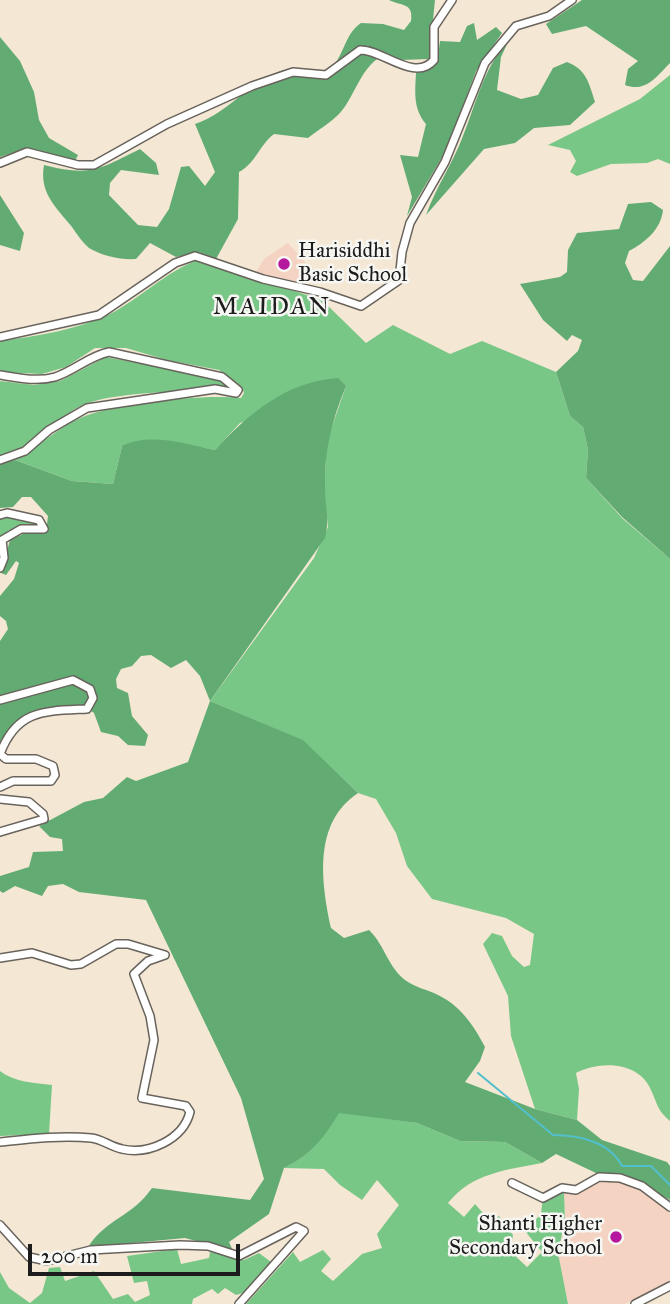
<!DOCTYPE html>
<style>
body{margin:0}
#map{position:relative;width:670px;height:1304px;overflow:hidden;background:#f4e7d3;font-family:"IM FELL Great Primer",serif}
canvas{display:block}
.scale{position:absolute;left:28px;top:1244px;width:212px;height:32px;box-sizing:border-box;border:4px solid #1c1c1c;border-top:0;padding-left:9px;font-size:21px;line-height:24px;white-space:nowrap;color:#1c1c1c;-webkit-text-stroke:5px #f6f6f2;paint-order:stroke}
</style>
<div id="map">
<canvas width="670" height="1304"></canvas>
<div class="scale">200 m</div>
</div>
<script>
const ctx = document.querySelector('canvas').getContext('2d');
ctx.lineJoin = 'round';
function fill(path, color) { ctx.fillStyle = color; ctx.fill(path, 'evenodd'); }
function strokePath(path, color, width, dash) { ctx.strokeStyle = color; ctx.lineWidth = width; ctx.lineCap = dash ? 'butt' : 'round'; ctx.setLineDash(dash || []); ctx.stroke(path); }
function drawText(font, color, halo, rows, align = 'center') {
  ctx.font = font + ' "IM FELL Great Primer",serif'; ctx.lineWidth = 5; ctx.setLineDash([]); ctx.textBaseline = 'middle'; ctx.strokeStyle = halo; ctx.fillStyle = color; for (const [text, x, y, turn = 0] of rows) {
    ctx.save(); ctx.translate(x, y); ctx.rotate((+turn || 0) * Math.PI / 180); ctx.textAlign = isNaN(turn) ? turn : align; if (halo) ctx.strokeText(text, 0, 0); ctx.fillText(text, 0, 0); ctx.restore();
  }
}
fill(new Path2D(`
 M288 243 311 269 305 286 256 272 264 259Z
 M618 1181 634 1183 670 1213V1281L625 1304H568L558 1253 565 1220 564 1192 572 1194 595 1183Z`), '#f5d3c2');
fill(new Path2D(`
 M670 75V164L658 159 647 163 611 164 577 176 570 172 576 161 570 150 548 145 640 99Z
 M198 260 322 300 366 343 393 325 450 354 482 341 556 372 570 416 583 427 588 450 586 478 622 518 670 559V1121C656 1109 658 1104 650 1088 637 1061 599 1061 576 1073L579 1089 577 1120 535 1109 511 1036 508 996 483 944 492 933 502 936 512 956 524 967 530 965 534 934 506 918 432 899 407 866 396 833 376 799 358 793 302 740 210 701 314 558 328 527 324 491 327 441 346 386 240 423 215 450 167 441 122 446 113 484 72 481 15 460C35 448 54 432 74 421 108 403 202 394 241 398L244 393 242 387 219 370 167 360 126 348H95L66 367 42 374 0 372V341C37 336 76 330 110 314 141 298 165 272 198 260Z
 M106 357 214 378 230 385 229 388C190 392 122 391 88 403 57 414 28 452 0 457V381L34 385 60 381Z
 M5 517 38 522V526L9 530 0 538V553V520Z
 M0 1071C14 1082 34 1083 52 1085L49 1134 0 1136Z
 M338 1112 417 1123 460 1141 505 1142 542 1163C506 1170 472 1173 448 1203L464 1217 475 1204 490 1221 499 1216 513 1235 510 1251 527 1267 542 1252 525 1231 541 1214 543 1196 564 1192 565 1220 558 1253 568 1304H246L293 1252 300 1262 323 1250 331 1259 321 1271 333 1281 362 1254 382 1248 377 1234 399 1205 377 1180 362 1200 340 1185 324 1169 284 1168C311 1155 323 1138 338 1112Z
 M177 1249 181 1264 209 1258 210 1252 244 1260 259 1253 271 1262 243 1293 236 1295 225 1288 218 1294 212 1289 193 1299 192 1304H0V1272L9 1288 30 1303 42 1293 49 1268 60 1267 65 1281 94 1271 113 1299 128 1294 135 1302 150 1295 147 1281 134 1283 127 1256Z`), '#78c787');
fill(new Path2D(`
 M389 0H435L429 59 400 60 386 54C360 65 356 96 339 114 330 123 318 130 308 138L274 134C260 144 256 163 239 172L238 219 216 259 199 252 176 257 150 243 136 259C121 260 102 256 89 248 82 242 77 234 72 227 56 207 39 193 44 165 90 177 100 169 140 149L156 163 159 175 121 170 110 183 109 195 138 225 157 227 169 209 181 167 189 166 205 186 215 172 195 124C231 113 257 71 295 68 306 67 316 73 327 74 344 58 344 34 361 23L383 24 404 30 411 21C414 2 400 6 389 0Z
 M582 0H670V63C657 76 646 93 625 85L628 69 638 61 586 26 552 34 546 24Z
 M474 23 477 40 496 27 502 33 476 71 447 149 407 216 412 197 400 155 418 157 426 124C413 109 415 92 416 73L428 70 437 63 440 41 460 42 467 26Z
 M0 37 20 61 34 92 39 120 49 138 78 155 75 161 27 148 0 157Z
 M509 40 501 57 497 90 521 99 538 95 553 68 567 62C586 69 589 83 595 102L570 125 534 128 515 143 484 149 426 215C436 187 453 163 463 136 477 101 483 69 509 40Z
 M0 195 24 233 20 251 0 245Z
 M651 202 663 210C661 229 646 242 629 251L625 263 633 280 643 281 670 246V559L622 517 586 478 588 450 583 427 570 416 556 372 578 351 582 340 572 335 567 341 543 320 520 284 560 277 567 272 568 250 577 233 619 229 628 204Z
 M338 378 346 386C332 420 324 451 325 488 325 506 330 520 325 538L210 701 303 740 358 793C313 823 321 881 331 928L344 938 369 930C385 945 388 969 408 982 417 988 429 990 438 995 461 1006 474 1026 485 1047L480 1061 465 1082 535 1109 577 1120 602 1140 667 1162 670 1166V1200L623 1174H598L556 1154 542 1163 505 1142 460 1141 417 1123 339 1113C324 1138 311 1155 284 1168L269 1214 229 1242 233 1251 185 1238 88 1247C107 1218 132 1217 152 1188L250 1200 264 1179 241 1098 146 900 79 892 63 884 48 886 42 896 15 886 3 893 0 891V876L29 867 33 852 63 851 62 839 50 837 39 826 84 802 103 798 127 777 136 781 188 762 210 701 200 676 186 660 171 668 151 655 141 656 132 666 121 669 116 679 117 688 128 693 132 716 148 735 145 746 128 745 118 736 101 732 94 713 84 706C38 708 26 705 0 747V641L8 629 6 621 0 616V596L14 579 19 563 16 561 6 575 1 573 10 540 23 534 46 532 48 516 31 497H22L13 507 0 508V463L15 460 72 481 113 484 122 446C150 432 186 444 215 450 248 414 287 381 338 378Z`), '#62ac74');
strokePath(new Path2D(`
 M478 1073 553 1135C579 1135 610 1142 622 1166H651L670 1185`), '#52bfcc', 2);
const minor = new Path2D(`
 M0 163 27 152 78 165H94L167 124 252 86 293 72 326 75 360 50C382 49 415 83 434 60V27L452 0
 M0 337 99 315 175 263 195 256 263 279 320 292 361 306 399 280 402 252 410 223 445 162 485 63 516 26 549 16 572 0
 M0 375C18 378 37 382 55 377 74 371 89 356 109 352L222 377 238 390 236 393 215 389 87 408 49 430 25 451 0 460
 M0 515 7 513 39 520 44 529H21L2 540 4 558 0 568
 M0 700 73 680 90 689 93 698 87 709C45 711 17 709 0 754L6 759H36L53 766 55 775 51 781H13L0 787
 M0 799 29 802 43 814 44 819 0 832
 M0 958 32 953 71 965 81 964 116 944H128L165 955 148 961 134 974 150 1016 154 1040 142 1098 186 1106 190 1112C183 1140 148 1155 122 1149 111 1147 102 1139 91 1138 62 1135 29 1139 0 1142
 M512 1183 543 1198 562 1188 576 1190 599 1177 620 1178 642 1186 670 1207
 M0 1225 29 1257 47 1261 91 1250 180 1245 208 1246 239 1256 296 1227 304 1231 239 1304
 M635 1304 670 1286`);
strokePath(minor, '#68635c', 10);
strokePath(minor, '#fff', 7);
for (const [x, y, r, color] of [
 [284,264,7,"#b5179e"],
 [616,1237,7,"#b5179e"]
]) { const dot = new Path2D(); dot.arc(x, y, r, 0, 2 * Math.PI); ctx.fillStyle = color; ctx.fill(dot); strokePath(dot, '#f6f6f2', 2.5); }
drawText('21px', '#1c1c1c', '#f6f6f2', [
 ["Harisiddhi",298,252],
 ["Basic School",298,276],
 ["Shanti Higher",602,1225,"right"],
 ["Secondary School",602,1249,"right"]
], 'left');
ctx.letterSpacing = '2px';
drawText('24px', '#1c1c1c', '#f6f6f2', [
 ["MAIDAN",272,308]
]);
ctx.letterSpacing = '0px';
</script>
